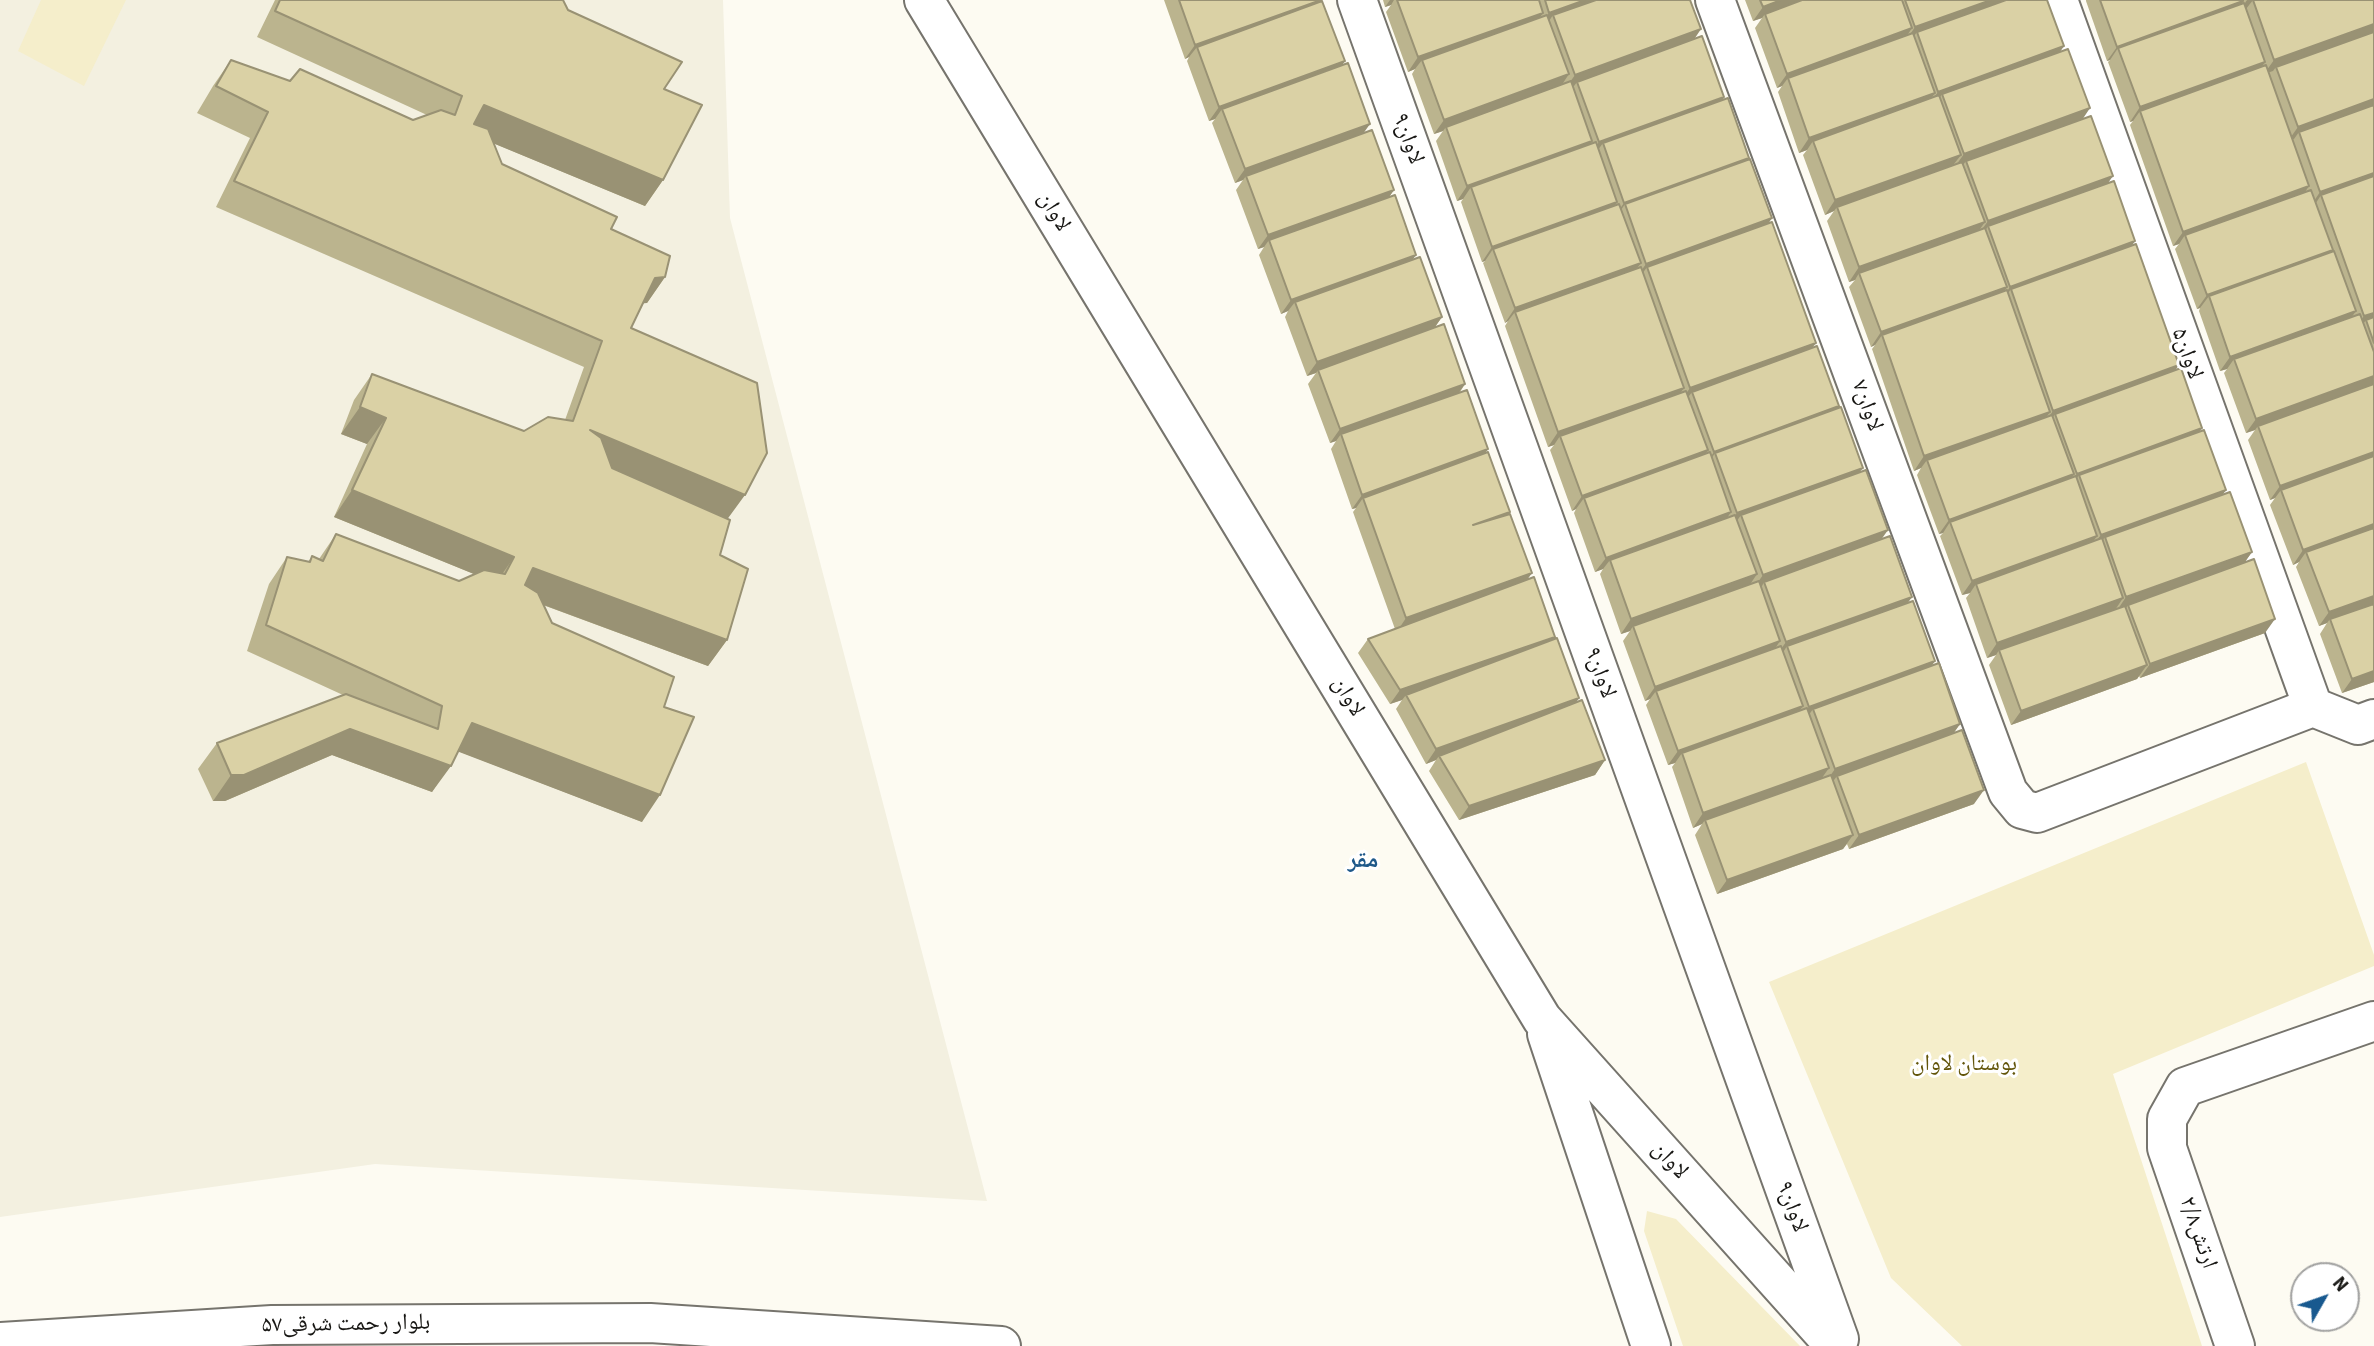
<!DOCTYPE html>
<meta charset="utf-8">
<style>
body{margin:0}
#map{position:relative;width:2374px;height:1346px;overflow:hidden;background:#fdfbf2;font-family:"Source Sans 3",sans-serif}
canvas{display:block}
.north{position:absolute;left:2290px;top:1262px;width:70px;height:70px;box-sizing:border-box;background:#fff;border:2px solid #a2a2a1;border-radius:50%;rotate:50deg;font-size:19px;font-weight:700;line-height:28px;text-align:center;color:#171613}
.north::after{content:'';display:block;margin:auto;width:24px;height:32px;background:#18598f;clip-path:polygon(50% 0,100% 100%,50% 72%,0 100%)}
</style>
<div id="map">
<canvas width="2374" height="1346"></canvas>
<div class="north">N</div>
</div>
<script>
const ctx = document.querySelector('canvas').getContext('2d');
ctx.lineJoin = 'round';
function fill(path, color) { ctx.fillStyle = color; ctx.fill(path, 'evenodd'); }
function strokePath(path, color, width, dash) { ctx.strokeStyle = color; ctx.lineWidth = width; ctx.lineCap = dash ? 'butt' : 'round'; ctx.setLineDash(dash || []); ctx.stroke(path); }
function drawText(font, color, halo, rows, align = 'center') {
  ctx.font = font + ' "Source Sans 3","Noto Naskh Arabic",sans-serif'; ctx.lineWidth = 6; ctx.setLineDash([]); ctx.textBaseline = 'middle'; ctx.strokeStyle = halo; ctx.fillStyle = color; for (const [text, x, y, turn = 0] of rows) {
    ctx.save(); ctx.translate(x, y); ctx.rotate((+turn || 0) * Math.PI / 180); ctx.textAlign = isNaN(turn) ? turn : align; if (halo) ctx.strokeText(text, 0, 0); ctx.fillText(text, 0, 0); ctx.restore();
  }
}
fill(new Path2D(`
 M0 0H723L730 218 987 1201 375 1164 0 1217Z`), '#f3f0e0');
fill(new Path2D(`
 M41 0H126L84 86 18 51Z
 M2306 762 2374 955V966L2113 1074 2202 1346H1962L1891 1278 1769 982Z
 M1647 1211 1676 1219 1800 1346H1683L1644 1231Z`), '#f5eecb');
const minor = new Path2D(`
 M924 0 1542 1019 1835 1346
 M1357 0 1839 1339
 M1715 0 2008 792 2022 809 2037 813 2313 707 2358 725 2374 719
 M2058 0 2313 707
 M1547 1034 1651 1346
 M0 1342 272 1325 650 1323 1001 1346
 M2235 1346 2167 1148V1119L2185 1087 2374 1021`);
strokePath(minor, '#76746d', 42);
strokePath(minor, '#fff', 38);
fill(new Path2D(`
 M275 0H563L568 10 664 89 663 180 645 206 493 143 502 164 611 229 665 277 647 303H643L631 328 728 519 720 555 727 640 708 666 543 605 552 623 664 707 642 822 458 751 432 792 332 755 225 801H213L198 769 217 743 343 695 247 651 269 584 287 557 308 562 312 556 319 559 336 534 459 581 474 574 334 517 367 444 341 434 354 400 372 374 524 431 565 420 584 367 216 207 250 138 197 113 213 86 231 60 290 81 413 120 427 115 257 37Z
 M1164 0H1321L1319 2 1341 66 1363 134 1394 190 1389 197 1412 260 1442 317 1435 327 1465 384 1460 392 1488 449 1485 453 1508 514 1528 579 1555 637 1554 639 1579 698 1575 703 1605 760 1595 775 1459 820 1429 771 1436 760 1426 764 1396 709 1402 700 1390 704 1358 653 1368 639 1395 629 1353 512 1356 508 1352 509 1331 449 1336 441 1330 443 1308 384 1316 373 1307 376 1285 317 1288 311 1281 314 1259 255 1264 247 1258 249 1236 190 1243 180 1235 183 1212 123 1215 119 1209 121 1187 61 1189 57 1185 59Z
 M1383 0H1690L1693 39 1724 97 1722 100 1747 160 1812 348 1838 409 1881 540 1932 666 1960 724 1953 734 1974 804 1849 849 1847 844 1843 849 1717 894 1695 835 1702 824 1693 828 1672 767 1675 763 1668 765 1646 705 1650 699 1645 701 1623 641 1630 631 1621 634 1600 574 1603 569 1595 572 1574 513 1576 509 1572 511 1550 450 1554 445 1548 447 1505 326 1508 321 1505 323 1483 263 1485 261 1482 262 1461 202 1463 199 1457 201 1436 141 1443 131 1434 134 1412 74 1415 69 1408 72 1386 12 1391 5 1385 7Z
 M1745 0H2047L2060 52 2082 119 2132 245 2175 371 2200 432 2226 490 2222 495 2252 552 2244 563 2265 633 2140 678 2139 676 2137 679 2011 725 1989 665 1996 655 1987 658 1966 598 1970 593 1962 595 1940 536 1943 533 1939 534 1917 475 1921 468 1914 471 1872 349 1875 345 1871 347 1849 287 1855 280 1849 282 1827 221 1834 211 1825 215 1803 155 1807 150 1799 153 1778 92 1782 86 1777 88 1755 28 1762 18 1753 21Z
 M2086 0H2374V682L2342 693 2320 634 2327 623 2319 626 2296 567 2299 562 2293 565 2270 505 2275 498 2270 500 2248 440 2255 430 2246 433 2224 373 2227 369 2220 371 2199 311 2200 308 2197 309 2175 249 2179 244 2173 246 2130 125 2133 121 2130 122 2108 62 2110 60 2107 61 2086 1Z`), '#bbb48e');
fill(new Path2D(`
 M1321 0 1311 14 1197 47 1189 57 1185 59 1195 45Z
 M1390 0H1394L1391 5 1385 7Z
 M1585 0H1614L1553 15 1547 24 1539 27 1549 13Z
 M1781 0H1811L1765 14 1762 18 1753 21 1763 7Z
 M1991 0H2021L1917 32 1911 40 1905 42 1915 27Z
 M2247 0H2272H2253L2246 9 2239 12Z
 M2243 1 2233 15 2118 48 2110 60 2107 61 2117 47Z
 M1543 13 1533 27 1422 60 1415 69 1408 72 1418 57Z
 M2374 24V34L2276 67 2273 71 2264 74 2274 60Z
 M1912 28 1902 43 1788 78 1782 86 1777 88 1787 74Z
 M1701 29 1691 44 1577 82 1574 86 1565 89 1575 75Z
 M2064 46 2054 61 1942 94 1936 103 1928 106 1938 92Z
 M1345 61 1335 76 1222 109 1215 119 1209 121 1219 107Z
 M2265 62 2255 77 2140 111 2133 121 2130 122 2140 107Z
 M1569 74 1559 89 1446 127 1443 131 1434 134 1444 120Z
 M1935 93 1925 107 1813 141 1807 150 1799 153 1809 138Z
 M1724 97 1714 111 1603 143 1595 154 1589 156 1599 142Z
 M2374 99V110L2299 132 2294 139 2288 141 2298 127Z
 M484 105 663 180 645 206 466 132Z
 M2090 108 2080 123 1966 161 1963 165 1954 168 1964 154Z
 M1370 124 1360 138 1246 176 1243 180 1235 183 1245 169Z
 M1592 141 1582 156 1471 187 1463 199 1457 201 1467 186Z
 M1961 155 1950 169 1837 207 1834 211 1825 215 1835 200Z
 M1749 158 1739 172 1625 204 1617 216 1614 217 1624 203Z
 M2374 173V184L2321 195 2314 206 2310 207 2320 192Z
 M2113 176 2103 190 1988 226 1984 233 1978 235 1988 221Z
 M2309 186 2299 201 2185 235 2179 244 2173 246 2183 232Z
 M1394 190 1384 204 1269 240 1264 247 1258 249 1268 235Z
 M1617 202 1607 217 1493 249 1485 261 1482 262 1492 247Z
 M1772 218 1762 233 1647 267 1640 277 1636 278 1646 264Z
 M1985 222 1975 236 1859 273 1855 280 1849 282 1859 267Z
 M2135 241 2125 256 2011 289 2003 300 2000 301 2010 287Z
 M2333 250 2323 264 2209 296 2200 308 2197 309 2207 295Z
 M1416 255 1406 269 1295 302 1288 311 1281 314 1291 300Z
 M1641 263 1630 277 1515 312 1508 321 1505 323 1515 308Z
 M665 277 647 303 636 304 655 278Z
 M2007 287 1997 302 1882 335 1875 345 1871 347 1881 332Z
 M2356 311 2346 325 2234 359 2227 369 2220 371 2230 357Z
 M2374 313V323L2366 320 2360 328 2354 330 2364 316Z
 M1442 317 1432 331 1318 370 1316 373 1307 376 1317 362Z
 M1816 343 1805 357 1692 392 1686 400 1680 402 1690 388Z
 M2179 365 2169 379 2055 414 2049 423 2043 425 2053 411Z
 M2374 376V384L2258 426 2255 430 2246 433 2256 419Z
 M1465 384 1455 398 1341 434 1336 441 1330 443 1340 429Z
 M1684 388 1674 402 1560 436 1554 445 1548 447 1558 432Z
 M1839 406 1829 421 1715 453 1707 465 1704 466 1714 452Z
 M360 407 386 418 367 444 341 434Z
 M2050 412 2040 426 1927 460 1921 468 1914 471 1924 456Z
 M2202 428 2192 443 2079 475 2071 486 2067 488 2077 474Z
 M590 430 745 495 726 521 571 457Z
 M1488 449 1478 463 1363 498 1356 508 1352 509 1362 495Z
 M1708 450 1698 465 1584 498 1576 509 1572 511 1582 496Z
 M2374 452V462L2281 490 2275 498 2270 500 2280 486Z
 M1863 468 1852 482 1741 515 1734 525 1727 527 1737 513Z
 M2074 474 2064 489 1950 522 1943 533 1939 534 1949 520Z
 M352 490 514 557 496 583 334 517Z
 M2226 490 2216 504 2105 537 2098 546 2090 549 2101 535Z
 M1731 512 1721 527 1610 560 1603 569 1595 572 1606 558Z
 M2374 524V535L2306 552 2299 562 2293 565 2303 550Z
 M1888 530 1878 544 1764 582 1762 586 1753 589 1763 575Z
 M2097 536 2087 550 1976 584 1970 593 1962 595 1972 581Z
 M2252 552 2242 566 2128 605 2126 608 2116 612 2126 597Z
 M533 568 727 640 708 666 514 594Z
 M1532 573 1522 587 1396 633 1406 618Z
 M1757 574 1747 589 1633 626 1630 631 1621 634 1631 619Z
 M2374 596V606L2330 619 2327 623 2319 626 2329 612Z
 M1912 597 1902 611 1787 646 1782 654 1776 656 1786 642Z
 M2123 598 2113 613 1999 650 1996 655 1987 658 1997 643Z
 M2275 619 2265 633 2140 678 2150 664Z
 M1555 637 1545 651 1406 695 1402 700 1390 704 1400 690Z
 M1780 641 1770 656 1656 691 1650 699 1645 701 1655 687Z
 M1935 661 1925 676 1813 709 1806 719 1799 721 1809 707Z
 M2147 665 2137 679 2011 725 2021 711Z
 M2374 671V682L2342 693 2352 679Z
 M1579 698 1569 713 1439 756 1436 760 1426 764 1436 749Z
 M1803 706 1793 720 1682 753 1675 763 1668 765 1678 751Z
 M472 723 660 795 642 822 454 750Z
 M1960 724 1950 738 1837 776 1834 780 1825 783 1835 769Z
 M350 729 451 766 432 792 332 755 225 801H213L231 775Z
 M1605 760 1595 775 1459 820 1469 806Z
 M1829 768 1819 782 1705 820 1702 824 1693 828 1703 813Z
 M1984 790 1974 804 1849 849 1859 835Z
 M1853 835 1843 849 1717 894 1727 880Z`), '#999274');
const building = new Path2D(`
 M280 0H563L568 10 682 62 664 89 702 105 663 180 484 105 474 124 488 129 502 164 617 217 611 229 670 256 665 277 655 278 631 328 757 383 767 453 745 495 590 430 601 438 612 468 730 520 720 555 748 569 727 640 533 568 525 585 538 593 552 623 674 677 664 707 694 717 660 795 472 723 451 766 350 729 244 775H231L217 743 346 694 438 729 442 706 266 625 287 557 310 562 312 556 323 561 336 534 459 581 484 570 505 574 514 557 352 490 386 418 360 407 372 374 524 431 548 417 573 421 602 341 234 181 268 112 216 86 231 60 290 81 300 69 413 120 441 110 455 115 462 96 275 11Z
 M1179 0H1321L1195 45Z
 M1397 0H1539L1543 13 1418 57Z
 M1545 0H1585L1549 13Z
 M1596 0H1690L1701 29 1575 75 1553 15Z
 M1760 0H1781L1763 7Z
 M1802 0H1902L1912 28 1787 74 1765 14Z
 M1905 0H1991L1915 27Z
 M2006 0H2047L2064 46 1938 92 1917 32Z
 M2100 0H2243V1L2117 47Z
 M2253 0H2374V24L2274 60Z
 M1322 1 1345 61 1219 107 1197 47Z
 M2244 3 2265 62 2140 107 2118 48Z
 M1547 15 1569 74 1444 120 1422 60Z
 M2374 32V99L2298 127 2276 67Z
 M1913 33 1935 93 1809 138 1788 78Z
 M1702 36 1724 97 1599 142 1577 82Z
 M2068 49 2090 108 1964 154 1942 94Z
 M1348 63 1370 124 1245 169 1222 109Z
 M2266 65 2309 186 2183 232 2140 111Z
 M1571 81 1592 141 1467 186 1446 127Z
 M1939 95 1961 155 1835 200 1813 141Z
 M1728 98 1749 158 1624 203 1603 143Z
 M2374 105V173L2320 192 2299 132Z
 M2091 116 2113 176 1988 221 1966 161Z
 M1372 130 1394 190 1268 235 1246 176Z
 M1596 142 1617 202 1492 247 1471 187Z
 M1750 159 1772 218 1646 264 1625 204Z
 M1962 162 1985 222 1859 267 1837 207Z
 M2374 176V313L2364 316 2321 195Z
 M2114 181 2135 241 2010 287 1988 226Z
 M2311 190 2333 250 2207 295 2185 235Z
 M1395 195 1416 255 1291 300 1269 240Z
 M1619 204 1641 263 1515 308 1493 249Z
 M1772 222 1816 343 1690 388 1647 267Z
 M1985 228 2007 287 1881 332 1859 273Z
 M2136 244 2179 365 2053 411 2011 289Z
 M2334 251 2356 311 2230 357 2209 296Z
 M1420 257 1442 317 1317 362 1295 302Z
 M1641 267 1684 388 1558 432 1515 312Z
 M2007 290 2050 412 1924 456 1882 335Z
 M2360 314 2374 352V376L2256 419 2234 359Z
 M2374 317V343L2366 320Z
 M1444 324 1465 384 1340 429 1318 370Z
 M1817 346 1839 406 1714 452 1692 392Z
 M2181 368 2202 428 2077 474 2055 414Z
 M2374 384V452L2280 486 2258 426Z
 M1467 390 1488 449 1362 495 1341 434Z
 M1686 391 1708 450 1582 496 1560 436Z
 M1841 407 1863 468 1737 513 1715 453Z
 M2052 415 2074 474 1949 520 1927 460Z
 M2204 430 2226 490 2101 535 2079 475Z
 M1488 452 1510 512 1473 525 1510 514 1532 573 1406 618 1363 498Z
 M1710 452 1731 512 1606 558 1584 498Z
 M2374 456V524L2303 550 2281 490Z
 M1866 470 1888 530 1763 575 1741 515Z
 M2076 476 2097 536 1972 581 1950 522Z
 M2230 492 2252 552 2126 597 2105 537Z
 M1735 515 1757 574 1631 619 1610 560Z
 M2374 528V596L2329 612 2306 552Z
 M1890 536 1912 597 1786 642 1764 582Z
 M2102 538 2123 598 1997 643 1976 584Z
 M2254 559 2275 619 2150 664 2128 605Z
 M1534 577 1555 637 1400 690 1368 639Z
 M1759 581 1780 641 1655 687 1633 626Z
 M1913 601 1935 661 1809 707 1787 646Z
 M2374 604V671L2352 679 2330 619Z
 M2125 606 2147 665 2021 711 1999 650Z
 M1557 638 1579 698 1436 749 1406 695Z
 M1781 646 1803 706 1678 751 1656 691Z
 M1939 663 1960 724 1835 769 1813 709Z
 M1582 700 1605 760 1469 806 1439 756Z
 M1807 708 1829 768 1703 813 1682 753Z
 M1962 730 1984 790 1859 835 1837 776Z
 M1831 775 1853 835 1727 880 1705 820Z`);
fill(building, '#dad1a5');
strokePath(building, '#999274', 2);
drawText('23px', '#171613', '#fff', [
 ["۹لاوان",1407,139,70],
 ["لاوان",1053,212,59],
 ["۵لاوان",2186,354,70],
 ["۷لاوان",1866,406,70],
 ["۹لاوان",1599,673,70],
 ["لاوان",1347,697,59],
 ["لاوان",1669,1161,48],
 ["۹لاوان",1791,1207,70],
 ["۲/۸ارتش",2197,1233,71],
 ["۵۷بلوار رحمت شرقی",346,1325,-1]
]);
drawText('23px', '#63560b', '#fff', [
 ["بوستان لاوان",1964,1065]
]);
drawText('bold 24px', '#1f598a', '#fff', [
 ["مقر",1363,862]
]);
</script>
